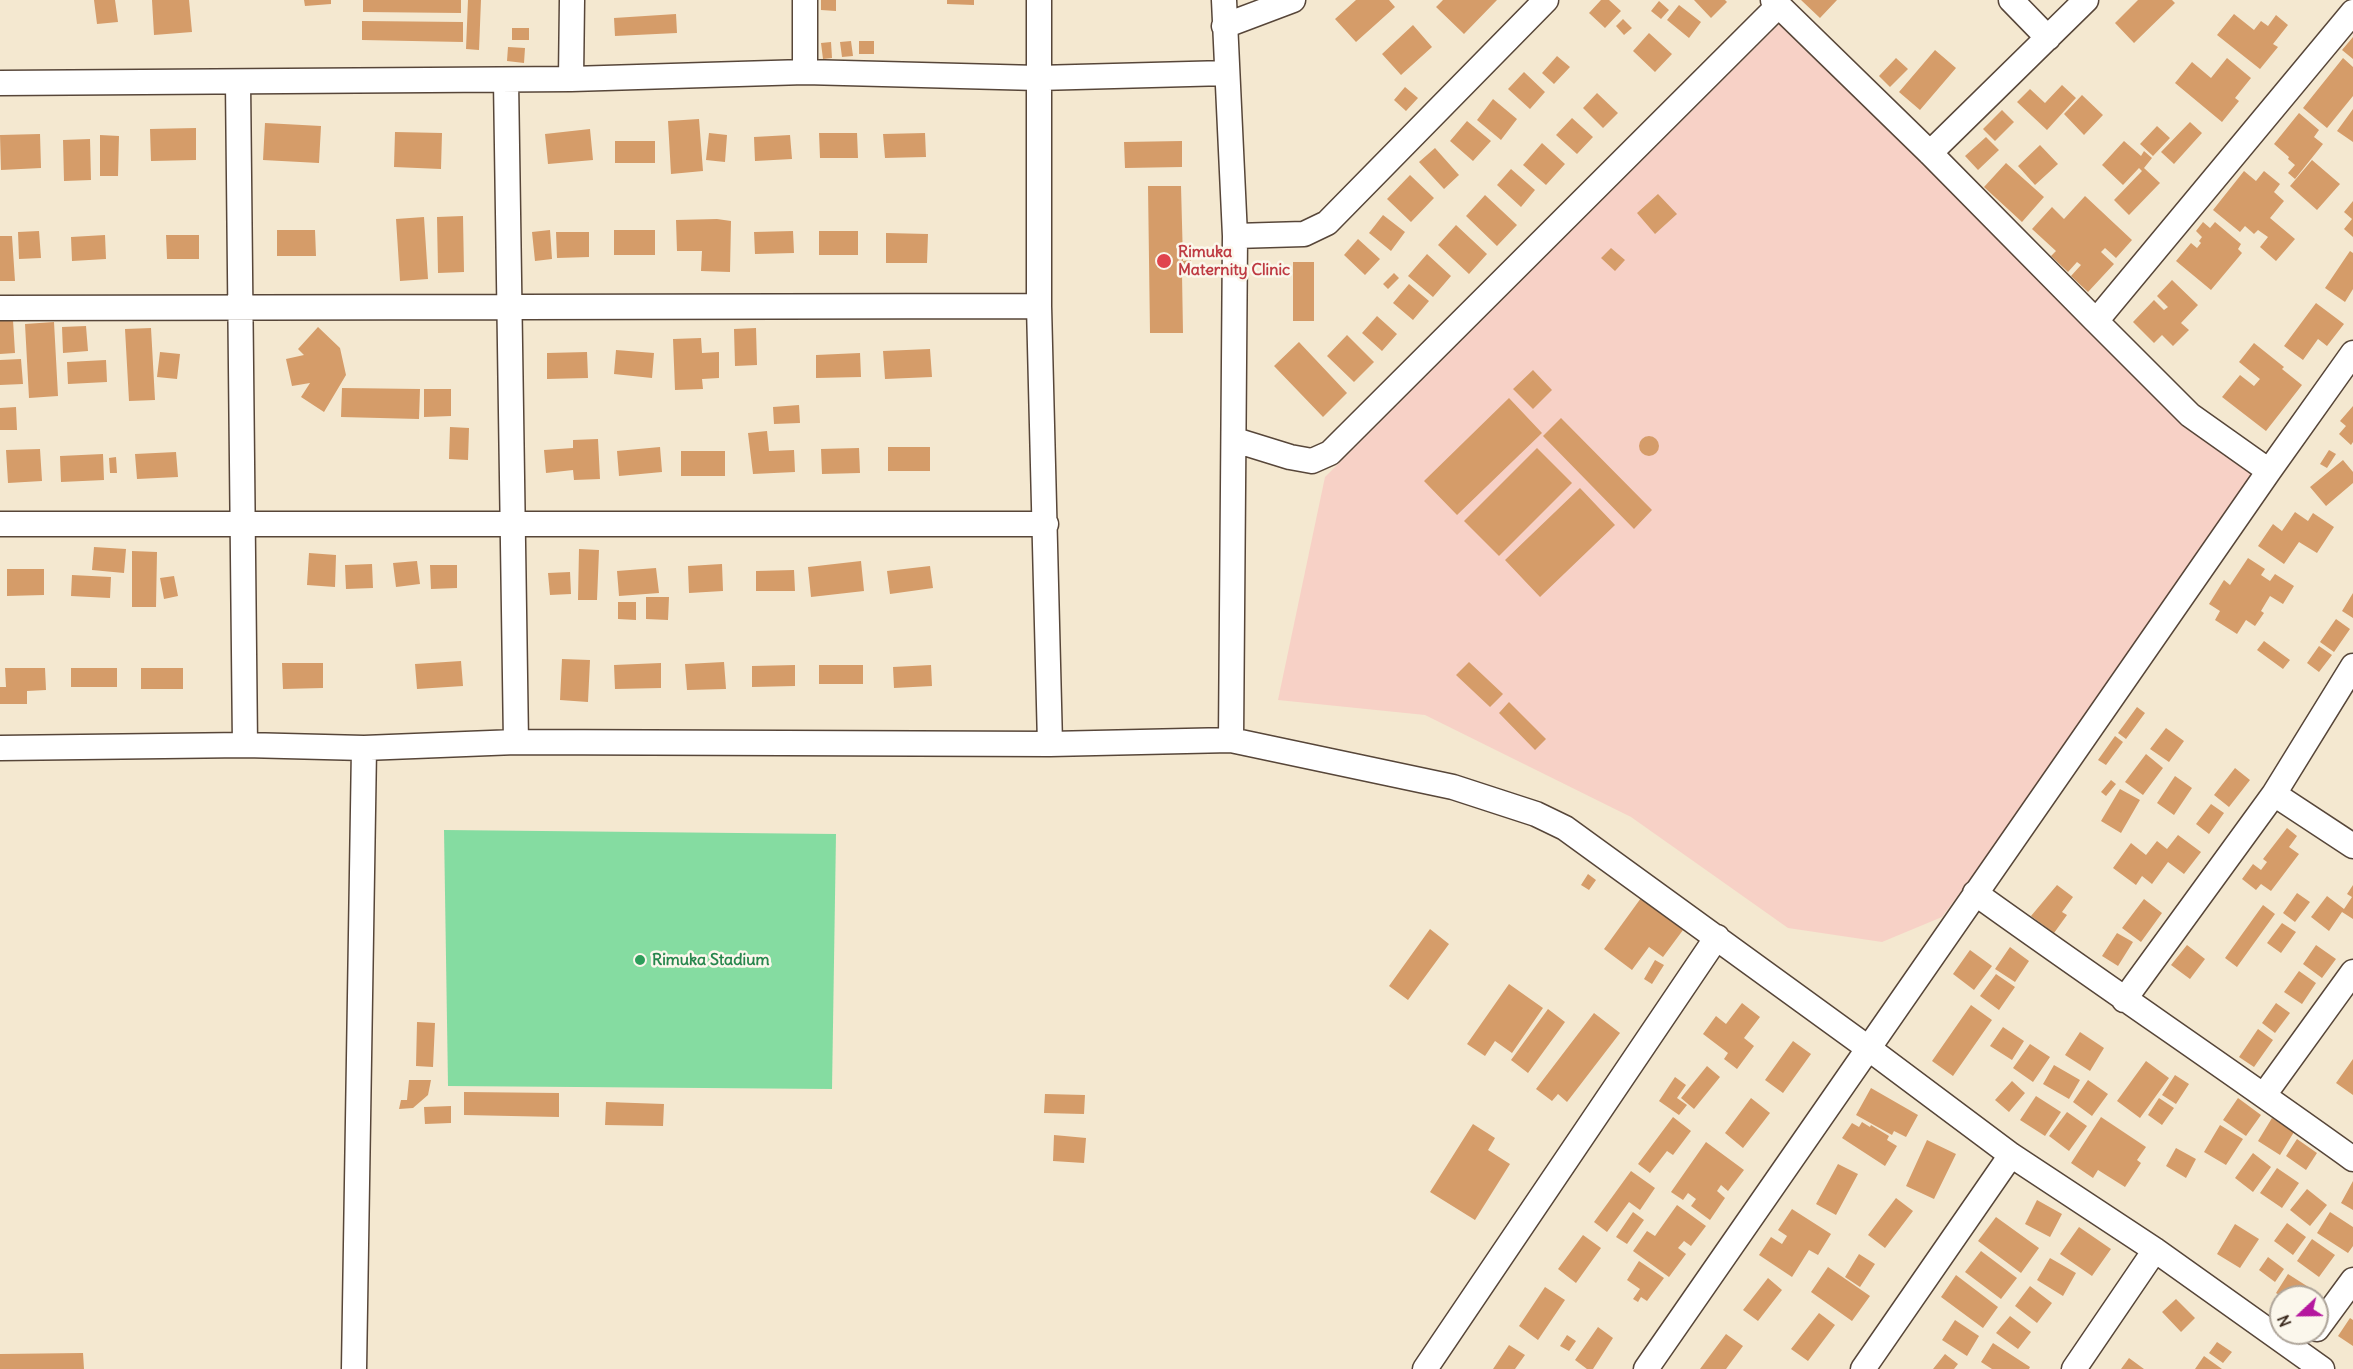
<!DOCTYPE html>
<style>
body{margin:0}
#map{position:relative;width:2353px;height:1369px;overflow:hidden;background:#f4e8d0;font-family:Delius,sans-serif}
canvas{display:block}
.north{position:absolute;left:2269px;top:1285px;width:60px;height:60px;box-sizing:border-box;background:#fbf7ec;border:2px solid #aea59a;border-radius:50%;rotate:248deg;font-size:16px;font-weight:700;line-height:24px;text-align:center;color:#3b2a1e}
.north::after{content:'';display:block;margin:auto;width:21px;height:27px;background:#b5179e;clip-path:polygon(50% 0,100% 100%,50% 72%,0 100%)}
</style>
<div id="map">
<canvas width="2353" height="1369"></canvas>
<div class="north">N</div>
</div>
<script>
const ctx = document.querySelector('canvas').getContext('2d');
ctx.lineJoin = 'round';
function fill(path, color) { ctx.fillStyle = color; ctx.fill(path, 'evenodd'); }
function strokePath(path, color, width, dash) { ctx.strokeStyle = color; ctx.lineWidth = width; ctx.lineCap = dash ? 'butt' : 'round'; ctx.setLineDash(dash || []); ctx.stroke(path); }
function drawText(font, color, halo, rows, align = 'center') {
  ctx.font = font + ' Delius,sans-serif'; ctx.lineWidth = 5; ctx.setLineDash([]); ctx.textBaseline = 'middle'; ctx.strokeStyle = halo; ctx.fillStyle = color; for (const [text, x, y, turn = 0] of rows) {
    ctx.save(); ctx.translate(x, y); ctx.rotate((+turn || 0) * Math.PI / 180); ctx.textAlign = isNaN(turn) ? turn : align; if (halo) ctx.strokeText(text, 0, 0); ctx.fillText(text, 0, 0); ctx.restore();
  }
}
fill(new Path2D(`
 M1783 20 2266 480 1942 917 1882 942 1788 928 1631 817 1425 715 1278 700 1325 477Z`), '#f7d1c6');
fill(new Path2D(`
 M444 830 836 834 832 1089 448 1086Z`), '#85dca1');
fill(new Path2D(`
 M94 0H115L118 22 97 24Z
 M152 0H189L192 32 154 35Z
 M304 0H331V4L305 6Z
 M363 0H461V13L363 12Z
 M468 0H481L479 50 466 49Z
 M821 0H836V11L821 10Z
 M947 0H974V5L947 4Z
 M1356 0H1389L1395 7 1356 42 1335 19Z
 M1443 0H1497L1464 34 1436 7Z
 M1601 0H1609L1621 11 1605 28 1589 13Z
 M1694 0H1725L1727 2 1711 18Z
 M1801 0H1837L1820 18Z
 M2138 0H2172L2175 3 2134 43 2115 23Z
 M1659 1 1669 10 1661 19 1651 11Z
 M1679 5 1701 22 1689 38 1667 20Z
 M676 14 677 33 615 36 614 18Z
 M2234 14 2254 30 2261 21 2268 26 2276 15 2288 25 2273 44 2278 47 2260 69 2217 35Z
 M1623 19 1632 28 1624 35 1616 26Z
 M362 21 463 22V42L362 40Z
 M1413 25 1432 47 1401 75 1382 54Z
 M512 28H529V40H512Z
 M1649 33 1672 54 1655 72 1633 51Z
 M2353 37V59L2342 50Z
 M851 41 853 56 842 57 840 42Z
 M859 41H874V54H859Z
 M831 42 832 58 823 59 821 43Z
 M508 47 525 48 524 63 507 61Z
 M1935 50 1956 68 1920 110 1899 92Z
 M1557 56 1570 67 1554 84 1542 73Z
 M1896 58 1908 69 1890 87 1879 76Z
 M2227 58 2251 78 2235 98 2239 101 2222 122 2175 83 2192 62 2211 78Z
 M2343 58 2353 67V96L2327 128 2303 108Z
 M1524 72 1545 92 1530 109 1508 89Z
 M2062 85 2076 98 2047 130 2017 102 2030 89 2045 103Z
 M1405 87 1418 98 1406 111 1394 100Z
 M1597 93 1618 113 1603 128 1583 108Z
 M2082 95 2103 115 2084 135 2064 114Z
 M1493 99 1517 119 1501 140 1477 120Z
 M2353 109V142L2337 131Z
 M2002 110 2014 122 1995 141 1983 129Z
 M2299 113 2319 130 2314 137 2323 144 2295 179 2288 173 2295 165 2288 159 2289 157 2274 144Z
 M1572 118 1593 137 1577 154 1556 135Z
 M699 119 703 171 671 174 668 121Z
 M1467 121 1491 141 1473 161 1450 141Z
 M2190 122 2202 133 2174 164 2161 152Z
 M265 123 321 126 319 163 263 160Z
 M2157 126 2170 138 2153 156 2140 144Z
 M196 128V160L151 161 150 129Z
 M590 129 593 160 548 164 545 134Z
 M395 132 442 133 441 169 394 167Z
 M709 133 727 135 725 162 706 160Z
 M819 133H857L858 158H820Z
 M925 133 926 157 885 158 883 134Z
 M40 134 41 168 1 170 0 135Z
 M100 135 119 136 118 176H100Z
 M790 135 792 159 755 161 754 137Z
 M1986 137 1999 150 1978 170 1965 156Z
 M90 139 91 180 64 181 63 140Z
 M615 141H655V163H615Z
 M1182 141V167L1125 168 1124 142Z
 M2124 141 2141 156 2144 151 2152 158 2144 168 2160 183 2129 215 2114 200 2142 171 2139 168 2123 185 2102 165Z
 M1542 143 1565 164 1546 185 1523 165Z
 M2040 145 2058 164 2035 185 2018 166Z
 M1435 148 1459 175 1444 189 1419 162Z
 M2312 160 2340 184 2317 210 2290 186Z
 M2006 163 2044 197 2022 222 1984 187Z
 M1511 169 1535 190 1521 207 1497 185Z
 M2244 171 2256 181 2264 171 2280 184 2274 192 2284 201 2270 218 2295 239 2276 261 2260 247 2268 237 2258 230 2254 234 2245 226 2240 232 2213 210Z
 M1410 175 1434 198 1411 222 1387 199Z
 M1148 186H1181L1183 261 1191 260 1192 274H1182L1183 333H1150Z
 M1658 194 1677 214 1655 234 1637 213Z
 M1485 195 1517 225 1497 246 1466 216Z
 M2085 196 2132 240 2116 258 2105 248 2101 252 2114 264 2088 292 2071 276 2081 265 2077 262 2068 272 2051 256 2056 251 2032 229 2052 207 2064 219Z
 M2353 201V237L2344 229 2352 219 2344 212Z
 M1383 215 1405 232 1391 251 1369 233Z
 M463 216 464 272 438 273 437 217Z
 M424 217 428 279 400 281 396 219Z
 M717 219 731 221 730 272 701 271 702 251H677L676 220Z
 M2203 222 2210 228 2215 222 2241 244 2238 249 2242 253 2211 290 2176 261 2191 243 2197 248 2201 243 2199 241 2202 237 2196 231Z
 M1456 225 1487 254 1469 274 1438 245Z
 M277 230H315L316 256H277Z
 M550 230 552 259 535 261 532 232Z
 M614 230H655V255H614Z
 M39 231 41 258 19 259 18 232Z
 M793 231 794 253 755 254 754 232Z
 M819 231H858V255H819Z
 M556 232H589V257L557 258Z
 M886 233 928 234 927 263H886Z
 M105 235 106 259 72 261 71 237Z
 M166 235H199V259H167Z
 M0 236H12L15 281H0Z
 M1358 239 1380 259 1365 275 1344 255Z
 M1611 248 1625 260 1615 271 1601 258Z
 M2350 251 2353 253V289L2345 302 2325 288Z
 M1427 254 1451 276 1433 297 1408 276Z
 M1293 262H1314V321H1293Z
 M1394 273 1399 278 1388 289 1383 284Z
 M2172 280 2198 305 2181 323 2189 330 2173 346 2162 335 2154 343 2133 322 2154 300 2164 310 2168 307 2157 296Z
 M1409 284 1429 301 1413 320 1393 303Z
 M2316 303 2344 324 2327 346 2318 339 2303 360 2284 346Z
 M1377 316 1397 334 1382 351 1362 333Z
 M13 320 15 353 0 354V321Z
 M54 322 58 396 29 398 25 324Z
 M86 326 88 351 63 353 62 327Z
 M318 327 340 348 346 375 324 412 301 397 310 383 292 386 286 359 304 355 298 349Z
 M151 328 155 400 129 401 125 329Z
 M756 328 757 365 735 366 734 329Z
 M1347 335 1374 362 1354 382 1327 356Z
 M701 338 702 353 719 352V378L702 379 703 389 675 390 673 339Z
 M1299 342 1347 393 1323 417 1274 366Z
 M2254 343 2284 367 2282 369 2302 385 2266 431 2222 397 2240 375 2254 386 2260 379 2239 362Z
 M930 349 932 377 885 379 883 351Z
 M616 350 654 353 652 378 614 374Z
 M160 352 180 354 177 379 157 377Z
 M587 352 588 378 547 379V353Z
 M860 353 861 377 816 378V355Z
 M21 359 23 384 0 385V360Z
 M106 360 107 382 68 384 67 362Z
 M1533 370 1552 390 1533 409 1513 389Z
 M342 388 420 389 419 419 341 417Z
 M424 389H451V416L424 417Z
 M1509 398 1542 433 1457 515 1424 481Z
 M799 405 800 423 774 424 773 407Z
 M2353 406V442L2351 445 2339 434 2346 426 2340 421Z
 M16 407 17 430H0V408Z
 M1561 418 1652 510 1634 529 1543 436Z
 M450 427 469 428 468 460 449 459Z
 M767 431 769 451 794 450 795 472 753 474 748 433Z
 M1639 446a10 10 0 1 1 20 0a10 10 0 1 1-20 0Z
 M598 439 600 479 574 480 573 470 546 473 544 450 573 448V440Z
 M660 447 662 472 619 476 617 451Z
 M888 447H930V471H888Z
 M859 448 860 473 822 474 821 449Z
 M1537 448 1572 483 1499 556 1464 521Z
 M40 449 42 481 8 483 6 450Z
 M2329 450 2336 454 2327 468 2320 464Z
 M681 451H725V476H681Z
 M176 452 178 477 137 479 135 454Z
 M103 454 104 480 61 482 60 456Z
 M116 457 117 473H110L109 458Z
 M2343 460 2353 472V483L2326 506 2310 487Z
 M1580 488 1615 525 1540 597 1505 560Z
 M2295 512 2308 521 2313 513 2334 527 2317 553 2299 542 2284 564 2258 546 2273 524 2282 531Z
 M94 547 126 549 124 573 92 570Z
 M579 549 599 550 597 600H578Z
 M132 551 157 552 156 607H132Z
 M309 553 336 555 335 587 307 585Z
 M2248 558 2265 569 2261 575 2270 581 2275 574 2294 586 2283 604 2270 596 2261 611 2264 613 2255 626 2246 620 2237 634 2215 620 2220 611 2209 604 2224 580 2230 585Z
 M417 561 420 584 396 587 393 563Z
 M861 561 864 591 811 597 808 567Z
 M372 564 373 588 346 589 345 565Z
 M722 564 723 591 689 593 688 566Z
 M430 565H457V588L431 589Z
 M930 566 933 588 890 594 887 571Z
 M656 568 659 593 619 596 617 571Z
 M7 569H44V595L7 596Z
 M794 570 795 591H756V571Z
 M570 572 571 594 550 595 548 573Z
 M72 575 111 577 110 598 71 596Z
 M174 576 178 596 164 599 160 578Z
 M2353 593V618L2342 611Z
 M646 597H669L668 620 646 619Z
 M618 602H636V620L618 619Z
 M2336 619 2350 629 2334 652 2320 642Z
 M2264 641 2290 660 2283 669 2257 650Z
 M2319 646 2332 655 2319 672 2307 663Z
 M562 659 590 660 588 702 560 700Z
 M461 661 463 686 417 689 415 664Z
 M724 662 726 689 687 690 685 664Z
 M1469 662 1503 694 1490 707 1456 675Z
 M282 663H323V688L283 689Z
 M661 663V688L615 689 614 665Z
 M795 665V686L752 687V666Z
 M819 665H863V684H819Z
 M931 665 932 686 894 688 893 667Z
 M5 668H45L46 690 27 691V704H0V687H6Z
 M71 668H117V687H71Z
 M141 668H183V689H141Z
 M1509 702 1546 739 1535 750 1499 713Z
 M2137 707 2145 713 2126 739 2118 733Z
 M2166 728 2184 741 2169 762 2150 749Z
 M2115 736 2123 742 2106 765 2098 760Z
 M2146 754 2163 768 2143 795 2125 782Z
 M2235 768 2250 780 2229 807 2214 795Z
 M2175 776 2192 788 2174 815 2157 803Z
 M2111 780 2116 784 2106 796 2101 792Z
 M2120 789 2140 800 2121 833 2101 821Z
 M2211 804 2224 813 2209 834 2196 824Z
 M2287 828 2297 836 2289 847 2299 854 2271 891 2261 884 2256 890 2242 879 2253 864 2261 870 2267 862 2263 859Z
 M2178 835 2201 852 2184 874 2168 862 2152 884 2142 876 2136 885 2113 868 2131 843 2146 855 2157 841 2167 849Z
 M1588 874 1596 880 1589 890 1581 885Z
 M2057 885 2073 897 2062 912 2067 915 2054 933 2031 916Z
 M2353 885V919L2342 912 2329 931 2311 917 2327 896 2344 909 2352 897 2347 894Z
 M2297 893 2310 902 2295 922 2283 913Z
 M1641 898 1683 930 1663 957 1649 947 1632 970 1604 949Z
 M2144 899 2162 913 2141 942 2122 928Z
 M2263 905 2275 914 2237 967 2225 958Z
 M2282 923 2296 932 2281 953 2267 943Z
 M1430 929 1449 944 1408 1000 1389 986Z
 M2117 933 2133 942 2118 966 2102 956Z
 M2187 945 2205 959 2190 979 2171 965Z
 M2316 945 2336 959 2322 978 2303 964Z
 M2010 947 2029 961 2015 982 1995 969Z
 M1970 950 1992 966 1974 990 1953 974Z
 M1655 960 1664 965 1652 984 1644 979Z
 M2299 971 2316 983 2302 1004 2284 992Z
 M1996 974 2015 987 1999 1010 1980 996Z
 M1509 984 1543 1008 1512 1053 1495 1041 1485 1056 1467 1044Z
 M1742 1003 1760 1017 1744 1038 1754 1046 1737 1069 1724 1059 1728 1053 1703 1034 1716 1016 1726 1024Z
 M2276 1003 2290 1013 2275 1033 2262 1023Z
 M1971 1005 1992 1020 1953 1076 1932 1061Z
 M1548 1009 1565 1022 1528 1073 1511 1060Z
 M1594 1013 1620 1033 1567 1102 1558 1094 1552 1101 1536 1089Z
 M417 1022 435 1023 433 1067 416 1066Z
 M2003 1027 2024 1041 2012 1060 1990 1046Z
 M2258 1029 2273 1040 2254 1067 2239 1057Z
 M2080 1032 2104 1048 2090 1071 2065 1055Z
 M1793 1041 1811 1054 1783 1093 1765 1080Z
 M2030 1044 2050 1057 2033 1082 2013 1068Z
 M2353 1059V1095L2336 1083Z
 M2146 1061 2169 1078 2140 1118 2117 1101Z
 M2054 1065 2080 1080 2069 1099 2043 1084Z
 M1707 1066 1720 1077 1694 1109 1681 1098Z
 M2175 1075 2189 1084 2176 1104 2162 1095Z
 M1675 1077 1686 1085 1677 1098 1687 1105 1679 1115 1659 1101Z
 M409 1080H431L428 1095 413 1108 399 1109 401 1100H407Z
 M2088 1080 2108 1094 2092 1116 2073 1102Z
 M2012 1081 2025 1093 2009 1112 1995 1100Z
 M1871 1088 1918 1115 1906 1137 1894 1131 1892 1135 1856 1115Z
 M464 1092 559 1093V1117L464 1115Z
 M1045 1094 1085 1095 1084 1114 1044 1113Z
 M2036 1096 2061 1112 2045 1136 2020 1120Z
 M1751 1098 1770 1113 1743 1148 1725 1133Z
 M2159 1098 2174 1108 2162 1125 2148 1115Z
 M2238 1098 2261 1115 2246 1136 2223 1120Z
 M606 1102 664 1104 663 1126 605 1125Z
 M451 1106V1123L425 1124 424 1107Z
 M2067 1112 2087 1126 2069 1151 2049 1136Z
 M1673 1117 1691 1131 1673 1155 1667 1151 1650 1173 1638 1164Z
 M2101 1117 2146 1147 2137 1160 2141 1163 2125 1187 2098 1170 2093 1178 2071 1163Z
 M2272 1118 2294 1132 2280 1155 2258 1141Z
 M1862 1122 1870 1127 1871 1125 1889 1136 1887 1140 1897 1146 1885 1166 1842 1138 1852 1123 1859 1127Z
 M1473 1124 1495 1138 1488 1150 1510 1164 1475 1220 1430 1192Z
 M2220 1125 2243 1139 2226 1165 2204 1152Z
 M1054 1135 1086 1138 1084 1163 1053 1161Z
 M2297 1139 2317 1153 2306 1170 2286 1156Z
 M1927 1140 1956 1154 1934 1199 1906 1186Z
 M1706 1142 1744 1170 1728 1191 1721 1185 1717 1191 1725 1198 1710 1220 1691 1206 1696 1199 1688 1193 1683 1200 1671 1192Z
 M2176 1148 2196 1159 2186 1178 2166 1166Z
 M2253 1153 2271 1167 2253 1192 2235 1178Z
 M1838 1164 1858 1174 1836 1215 1816 1204Z
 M2277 1168 2299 1183 2282 1208 2260 1193Z
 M1631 1171 1655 1188 1640 1210 1629 1202 1607 1232 1594 1222Z
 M2353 1181V1210L2341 1203Z
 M2307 1189 2327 1205 2310 1226 2290 1210Z
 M1896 1198 1913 1211 1885 1248 1868 1235Z
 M2037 1200 2062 1214 2050 1237 2025 1224Z
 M1677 1205 1706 1226 1691 1246 1684 1241 1678 1248 1686 1254 1669 1277 1633 1251 1647 1231 1655 1236Z
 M1792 1209 1831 1234 1818 1255 1809 1250 1792 1277 1759 1255 1771 1237 1782 1244 1787 1236 1778 1230Z
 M1633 1212 1644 1220 1627 1244 1616 1237Z
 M2330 1212 2353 1227V1246L2348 1253 2317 1233Z
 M1996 1217 2039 1248 2021 1273 1978 1241Z
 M2287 1223 2306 1237 2293 1255 2274 1241Z
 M2235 1224 2259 1239 2240 1268 2217 1254Z
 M2079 1227 2111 1249 2092 1276 2060 1254Z
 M1583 1235 1601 1248 1576 1283 1558 1269Z
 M2312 1239 2335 1255 2319 1277 2297 1261Z
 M1981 1251 2017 1278 2001 1299 1965 1272Z
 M1859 1254 1875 1264 1860 1287 1845 1277Z
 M2268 1257 2284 1269 2275 1282 2259 1270Z
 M2050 1258 2076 1273 2063 1296 2037 1280Z
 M1639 1261 1664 1278 1647 1301 1641 1297 1638 1302 1633 1299 1640 1289 1627 1280Z
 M1828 1267 1870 1296 1852 1321 1811 1292Z
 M2288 1274 2310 1288 2304 1297H2282L2276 1293Z
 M1956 1275 1998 1307 1983 1328 1941 1297Z
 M1768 1278 1782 1290 1758 1321 1743 1310Z
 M2030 1286 2052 1303 2037 1323 2015 1306Z
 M1545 1287 1565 1300 1538 1340 1519 1326Z
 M2176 1299 2195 1318 2181 1332 2162 1312Z
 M1819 1313 1835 1325 1808 1361 1791 1349Z
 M2010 1316 2031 1332 2018 1349 1996 1333Z
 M2350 1318 2353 1320V1346L2338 1336Z
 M1955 1320 1979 1336 1967 1356 1942 1340Z
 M1598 1327 1613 1338 1593 1369H1587L1575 1360Z
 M1726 1334 1743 1346 1726 1369H1700Z
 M1567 1335 1576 1341 1569 1351 1560 1346Z
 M2217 1342 2232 1352 2223 1363 2209 1353Z
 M1993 1343 2030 1367 2029 1369H1992L1981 1362Z
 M1509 1345 1525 1355 1515 1369H1493Z
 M83 1353 84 1369H0V1354Z
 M1945 1354 1958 1364 1954 1369H1933Z
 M2204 1356 2222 1369H2195Z
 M2129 1358 2144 1369H2121Z`), '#d59c69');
const minor = new Path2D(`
 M805 0V72
 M1039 0V306L1050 744
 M1224 0 1235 236 1231 740
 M1773 0 1930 153 2096 321 2353 12
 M2011 0 2048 38
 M1224 26 1293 0
 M571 79 572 0
 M506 80 516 742
 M238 82 245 745
 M0 83 571 79 805 72 1038 78 1227 73
 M1930 153 2086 0
 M1235 236 1304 234 1327 223 1546 0
 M0 308 1039 306
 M2096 321 2190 415 2269 471
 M1235 440 1290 457 1312 461 1330 453 1778 6
 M0 524H1046
 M0 748 245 745 364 748 516 742 1050 744 1231 740 1453 787 1536 814 1565 828 1868 1048 2011 1155 2155 1250 2322 1369
 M2274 794 2353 846
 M1975 893C2100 983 2228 1069 2353 1159
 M2124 1000 2274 794 2353 666
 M2264 1095 2353 972
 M2317 1329 2353 1280
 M354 1369 364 748
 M1425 1369 1717 937
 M1646 1369 2269 471 2353 353
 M1863 1369 2011 1155
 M2074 1369 2155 1250`);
strokePath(minor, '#574639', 27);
strokePath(minor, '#fff', 24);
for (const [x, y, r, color] of [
 [1164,261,8,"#e0444e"],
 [640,960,6,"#2e9e5b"]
]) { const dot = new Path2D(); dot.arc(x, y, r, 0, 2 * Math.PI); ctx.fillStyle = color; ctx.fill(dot); strokePath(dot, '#fbf7ec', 2); }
drawText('bold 16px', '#be3a42', '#fbf7ec', [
 ["Rimuka",1178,252],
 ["Maternity Clinic",1178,270]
], 'left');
drawText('bold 16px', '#27864d', '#fbf7ec', [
 ["Rimuka Stadium",652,960]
], 'left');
</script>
